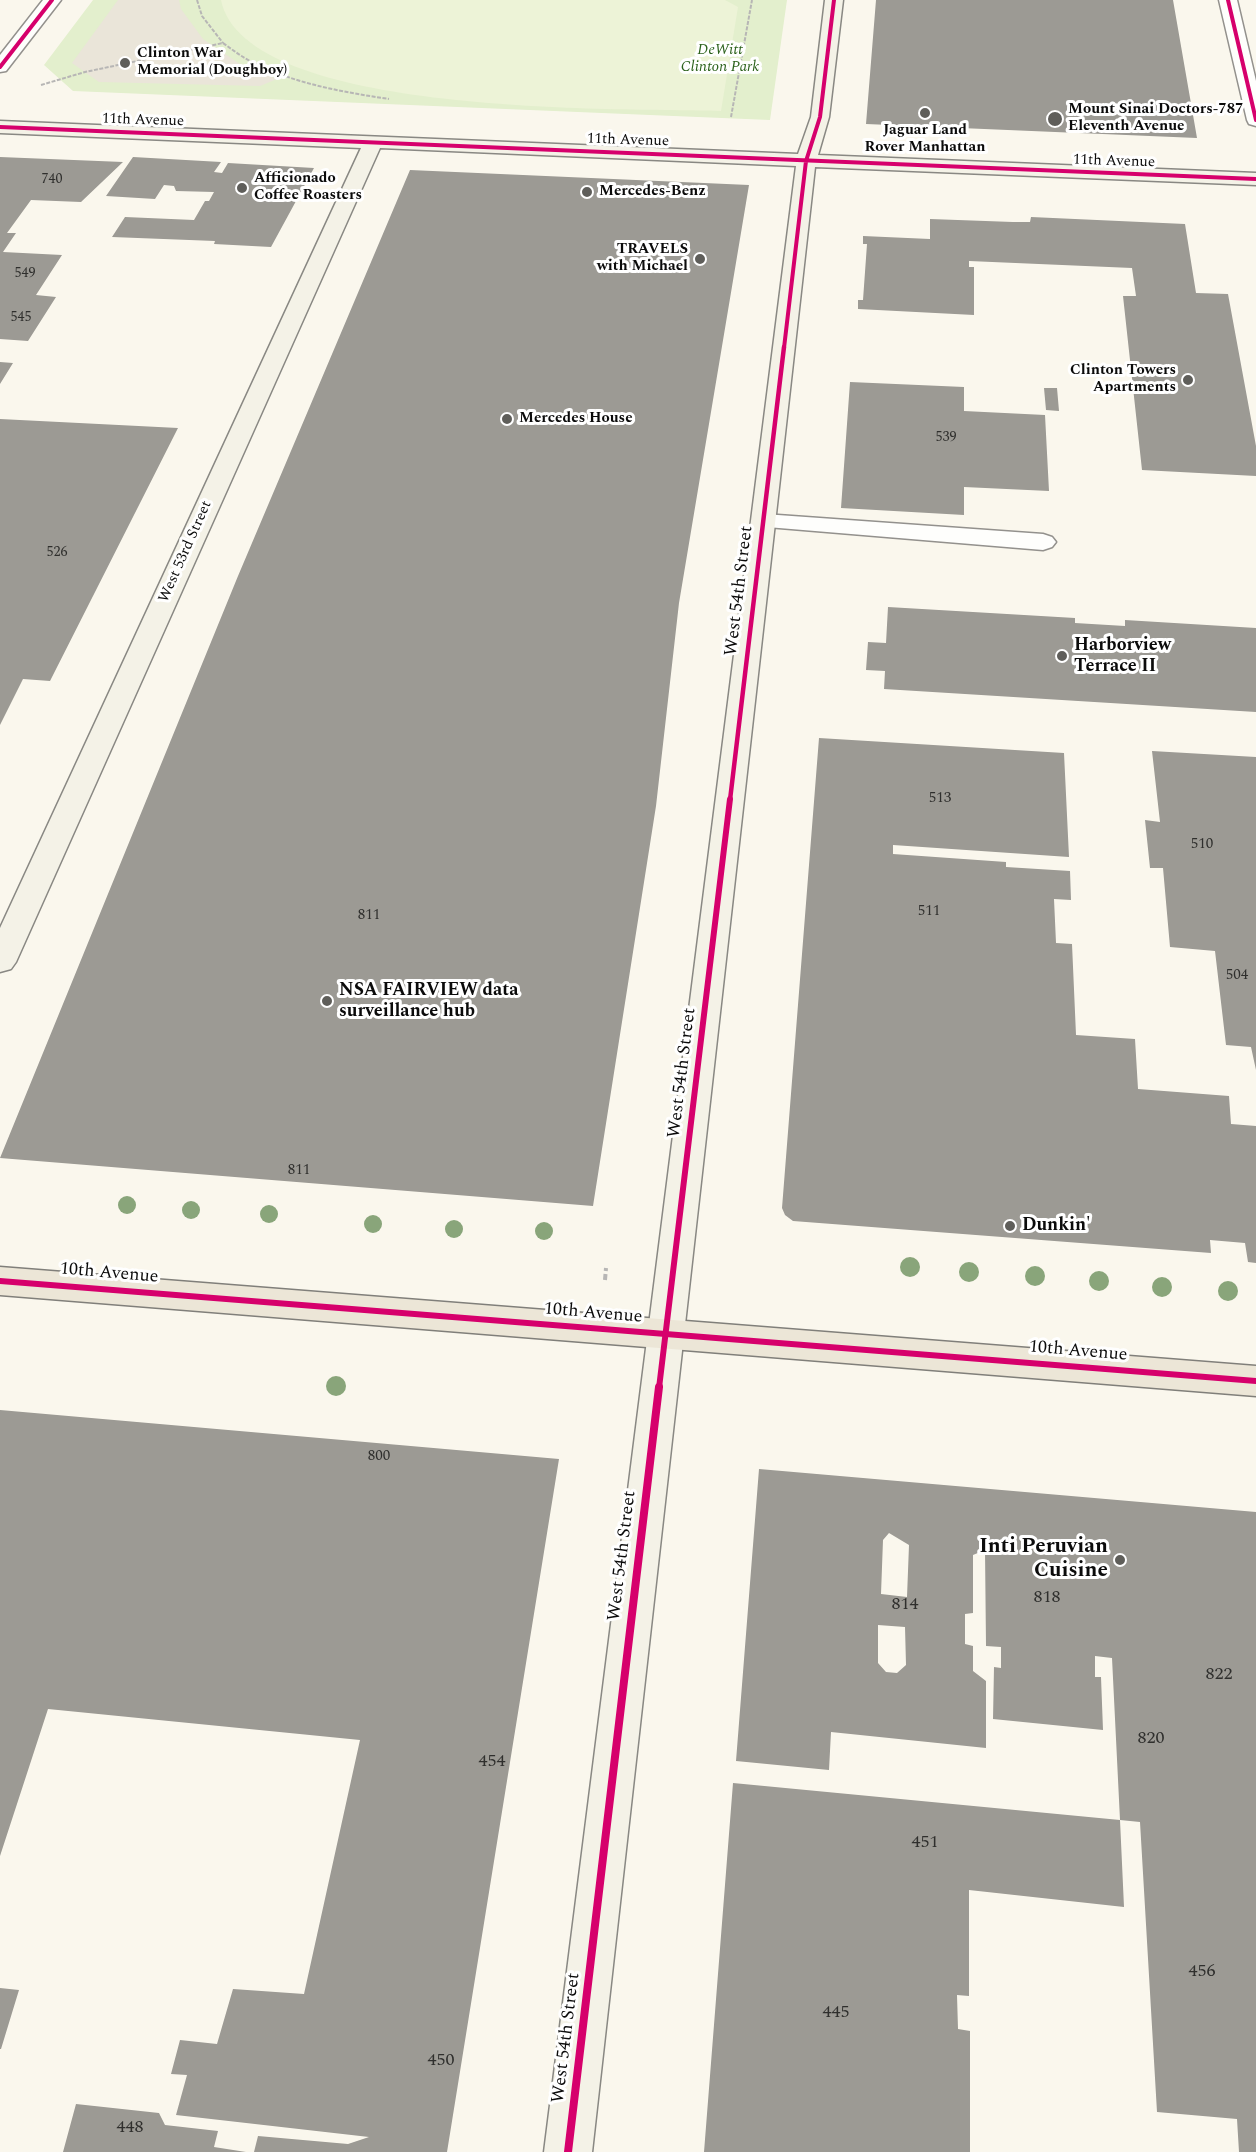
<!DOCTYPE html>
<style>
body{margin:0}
canvas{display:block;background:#faf7ed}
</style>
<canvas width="1256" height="2152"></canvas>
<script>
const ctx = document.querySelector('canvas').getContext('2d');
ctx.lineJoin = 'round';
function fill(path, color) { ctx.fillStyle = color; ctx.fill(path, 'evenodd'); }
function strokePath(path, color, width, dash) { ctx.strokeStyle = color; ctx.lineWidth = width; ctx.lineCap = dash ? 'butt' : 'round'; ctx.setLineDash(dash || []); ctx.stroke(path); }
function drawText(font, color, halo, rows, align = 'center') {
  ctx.font = font + ' Spectral,serif'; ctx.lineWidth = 6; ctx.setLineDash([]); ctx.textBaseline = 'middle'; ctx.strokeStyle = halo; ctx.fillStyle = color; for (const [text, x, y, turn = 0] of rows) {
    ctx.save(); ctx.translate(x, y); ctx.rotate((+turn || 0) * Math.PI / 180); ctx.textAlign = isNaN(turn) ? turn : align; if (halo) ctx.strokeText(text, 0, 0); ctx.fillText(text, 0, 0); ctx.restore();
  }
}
fill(new Path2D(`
 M93 0H787L770 120 73 91 44 65Z`), '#e3efcd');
fill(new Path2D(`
 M221 0H725L738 7 721 111C625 108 245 118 221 0Z`), '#edf3d7');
fill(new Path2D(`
 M118 0H179L181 9 203 39 240 64 277 79 260 86 99 82 72 63Z`), '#eae5d9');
fill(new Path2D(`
 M876 0H1173L1197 138 866 124Z
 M0 157 123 162 81 202 31 200 7 233H16L3 252 62 255 36 295 56 297 28 341 0 339Z
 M133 157 221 162 214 172 222 173 228 163 314 168 271 247 214 244 215 241 112 237 125 217 194 220 205 201H209L214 192 176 191 174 186 164 185 155 199 106 196Z
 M410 170 749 185 679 603 656 806 593 1206 0 1158 238 576Z
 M1031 217 1185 224 1196 293 1228 294 1256 446V476L1142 470 1123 296H1136L1132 268 969 261V267H974V315L858 309V300H863L867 244H863V236L930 239V219L1013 222H1030Z
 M0 362 13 363 0 384Z
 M850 382 964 387V411L1045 415 1049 491 964 487V515L841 508Z
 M1044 388H1057L1059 411 1046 410Z
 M0 419 178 428 50 681 23 679 0 725Z
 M888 607 1075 618V623L1125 626V620L1256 628V712L884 689 885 671 866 670 868 642 886 643Z
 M819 738 1064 753 1069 857 893 845V854L1006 862V867L1070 871 1071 900 1054 899 1056 943 1072 944 1076 1035 1135 1039 1138 1089 1229 1096 1231 1124 1256 1126V1263L1248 1262 1245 1243 1210 1240 1211 1253 793 1221 785 1215 782 1208Z
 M1152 751 1256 757V1070L1251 1047 1226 1045 1215 951 1170 947 1163 868H1150L1145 820 1160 822Z
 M0 1410 559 1459 447 2152H254L258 2136 348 2144 369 2137 176 2115 187 2075 171 2074 180 2040 217 2044 233 1989 304 1994 360 1740 48 1709 0 1856Z
 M759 1469 1256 1512V2152H1239L1237 2119 1157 2112 1140 1822 1120 1820 1112 1658 1095 1656V1677H1101L1103 1730 993 1719 994 1667 1001 1668V1647L986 1646 985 1550 973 1555V1613L965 1614V1644L973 1646V1671L986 1681V1748L831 1732 829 1770 736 1761ZM889 1533 909 1545 907 1597 881 1594 883 1540ZM878 1625 905 1627 906 1665 897 1673 886 1672 878 1663Z
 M733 1783 1120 1820 1124 1907 969 1890V1996L957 1995 958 2029 970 2031V2152H704Z
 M0 1988 19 1990 1 2049H0Z
 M76 2104 159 2113 165 2125 218 2131 214 2147 246 2152H63Z`), '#9c9a94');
const service = new Path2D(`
 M764 514 1043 534 1052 537 1056 542 1052 547 1043 550 755 526 752 521 755 516Z`);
const minor = new Path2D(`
 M43 0H61L6 71 0 72V55Z
 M1219 0H1237L1256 81V126L1249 124 1247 120Z`);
const secondary = new Path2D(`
 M825 0H843L829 117 818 155 1256 173V185L815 167 592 2152H544L796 166 380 148 16 962 11 969 0 972V928L361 148 0 133V121L798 154 811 117Z`);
const primary = new Path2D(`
 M0 1267 1256 1366V1396L0 1295Z`);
strokePath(service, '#93918d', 3);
strokePath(minor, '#93918d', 3);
strokePath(secondary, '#898883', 3);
strokePath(primary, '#807f7a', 3);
strokePath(new Path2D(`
 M197 0 202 16 223 43
 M41 85 85 72 223 43C233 50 243 58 254 63 296 84 343 92 389 99
 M731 117 752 0`), '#b7b6b5', 2, [4, 1.5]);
strokePath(new Path2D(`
 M605 1280 606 1268`), '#b7b6b5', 4, [6, 3]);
fill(service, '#fefefc');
fill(minor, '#fefefc');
fill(secondary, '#f4f2e7');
fill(primary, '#ece6d7');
strokePath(new Path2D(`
 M1228 0 1256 120
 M0 67 52 0
 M0 127 1256 179
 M784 348 806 161 820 117 834 0`), '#d6006c', 4);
strokePath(new Path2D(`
 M730 800 784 347`), '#d6006c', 4.5);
strokePath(new Path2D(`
 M0 1281 1256 1381
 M659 1388 730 799`), '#d6006c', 6);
strokePath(new Path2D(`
 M568 2152 659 1387`), '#d6006c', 8);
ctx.fillStyle = '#89a57a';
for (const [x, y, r] of [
 [127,1205,9],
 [191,1210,9],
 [269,1214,9],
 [373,1224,9],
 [454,1229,9],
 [544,1231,9],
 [910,1267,10],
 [969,1272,10],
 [1035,1276,10],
 [1099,1281,10],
 [1162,1287,10],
 [1228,1291,10],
 [336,1386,10]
]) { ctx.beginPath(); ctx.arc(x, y, r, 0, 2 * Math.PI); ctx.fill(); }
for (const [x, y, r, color] of [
 [125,63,6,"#5f5e5a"],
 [925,113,6,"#5f5e5a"],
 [1055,119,8,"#5f5e5a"],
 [242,188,6,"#5f5e5a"],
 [587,192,6,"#5f5e5a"],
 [700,259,6,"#5f5e5a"],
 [1188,380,6,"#5f5e5a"],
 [507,419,6,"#5f5e5a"],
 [1062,656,6,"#5f5e5a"],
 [327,1001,6,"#5f5e5a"],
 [1010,1226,6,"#5f5e5a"],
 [1120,1560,6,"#5f5e5a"]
]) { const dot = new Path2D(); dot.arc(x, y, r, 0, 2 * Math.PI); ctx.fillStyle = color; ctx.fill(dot); strokePath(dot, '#fff', 2); }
drawText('14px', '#2f2f2d', null, [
 ["740",52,180],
 ["549",25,274],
 ["545",21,318],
 ["539",946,438],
 ["526",57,553]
]);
drawText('italic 15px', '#2c621c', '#fff', [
 ["DeWitt",720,51],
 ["Clinton Park",720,68]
]);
drawText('bold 15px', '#0b0b0b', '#fff', [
 ["Clinton War",137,54],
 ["Memorial (Doughboy)",137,71],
 ["Mount Sinai Doctors-787",1068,110],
 ["Eleventh Avenue",1068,127],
 ["Jaguar Land",925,131,"center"],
 ["Rover Manhattan",925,148,"center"],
 ["Afficionado",254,179],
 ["Coffee Roasters",254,196],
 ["Mercedes-Benz",599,192],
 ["TRAVELS",688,250,"right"],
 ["with Michael",688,267,"right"],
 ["Clinton Towers",1176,371,"right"],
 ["Apartments",1176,388,"right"],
 ["Mercedes House",519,419]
], 'left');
drawText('15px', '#0b0b0b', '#fff', [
 ["11th Avenue",143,121,2],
 ["11th Avenue",628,141,2],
 ["11th Avenue",1114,162,2],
 ["West 53rd Street",186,552,-66]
]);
drawText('15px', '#2f2f2d', null, [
 ["513",940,799],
 ["510",1202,845],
 ["511",929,912],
 ["811",369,916],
 ["504",1237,976],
 ["811",299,1171],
 ["800",379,1457]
]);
drawText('18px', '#0b0b0b', '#fff', [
 ["West 54th Street",740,591,-83],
 ["West 54th Street",683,1073,-83],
 ["10th Avenue",109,1274,5],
 ["10th Avenue",593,1314,5],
 ["10th Avenue",1078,1352,5],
 ["West 54th Street",623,1556,-83],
 ["West 54th Street",567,2038,-83]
]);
drawText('bold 18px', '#0b0b0b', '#fff', [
 ["Harborview",1074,646],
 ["Terrace II",1074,667],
 ["NSA FAIRVIEW data",339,991],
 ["surveillance hub",339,1012],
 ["Dunkin'",1022,1226]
], 'left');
drawText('18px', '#2f2f2d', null, [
 ["818",1047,1598],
 ["814",905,1605],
 ["822",1219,1675],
 ["820",1151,1739],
 ["454",492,1762],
 ["451",925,1843],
 ["456",1202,1972],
 ["445",836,2013],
 ["450",441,2061],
 ["448",130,2128]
]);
drawText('bold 21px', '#0b0b0b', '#fff', [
 ["Inti Peruvian",1108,1548],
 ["Cuisine",1108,1572]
], 'right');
</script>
